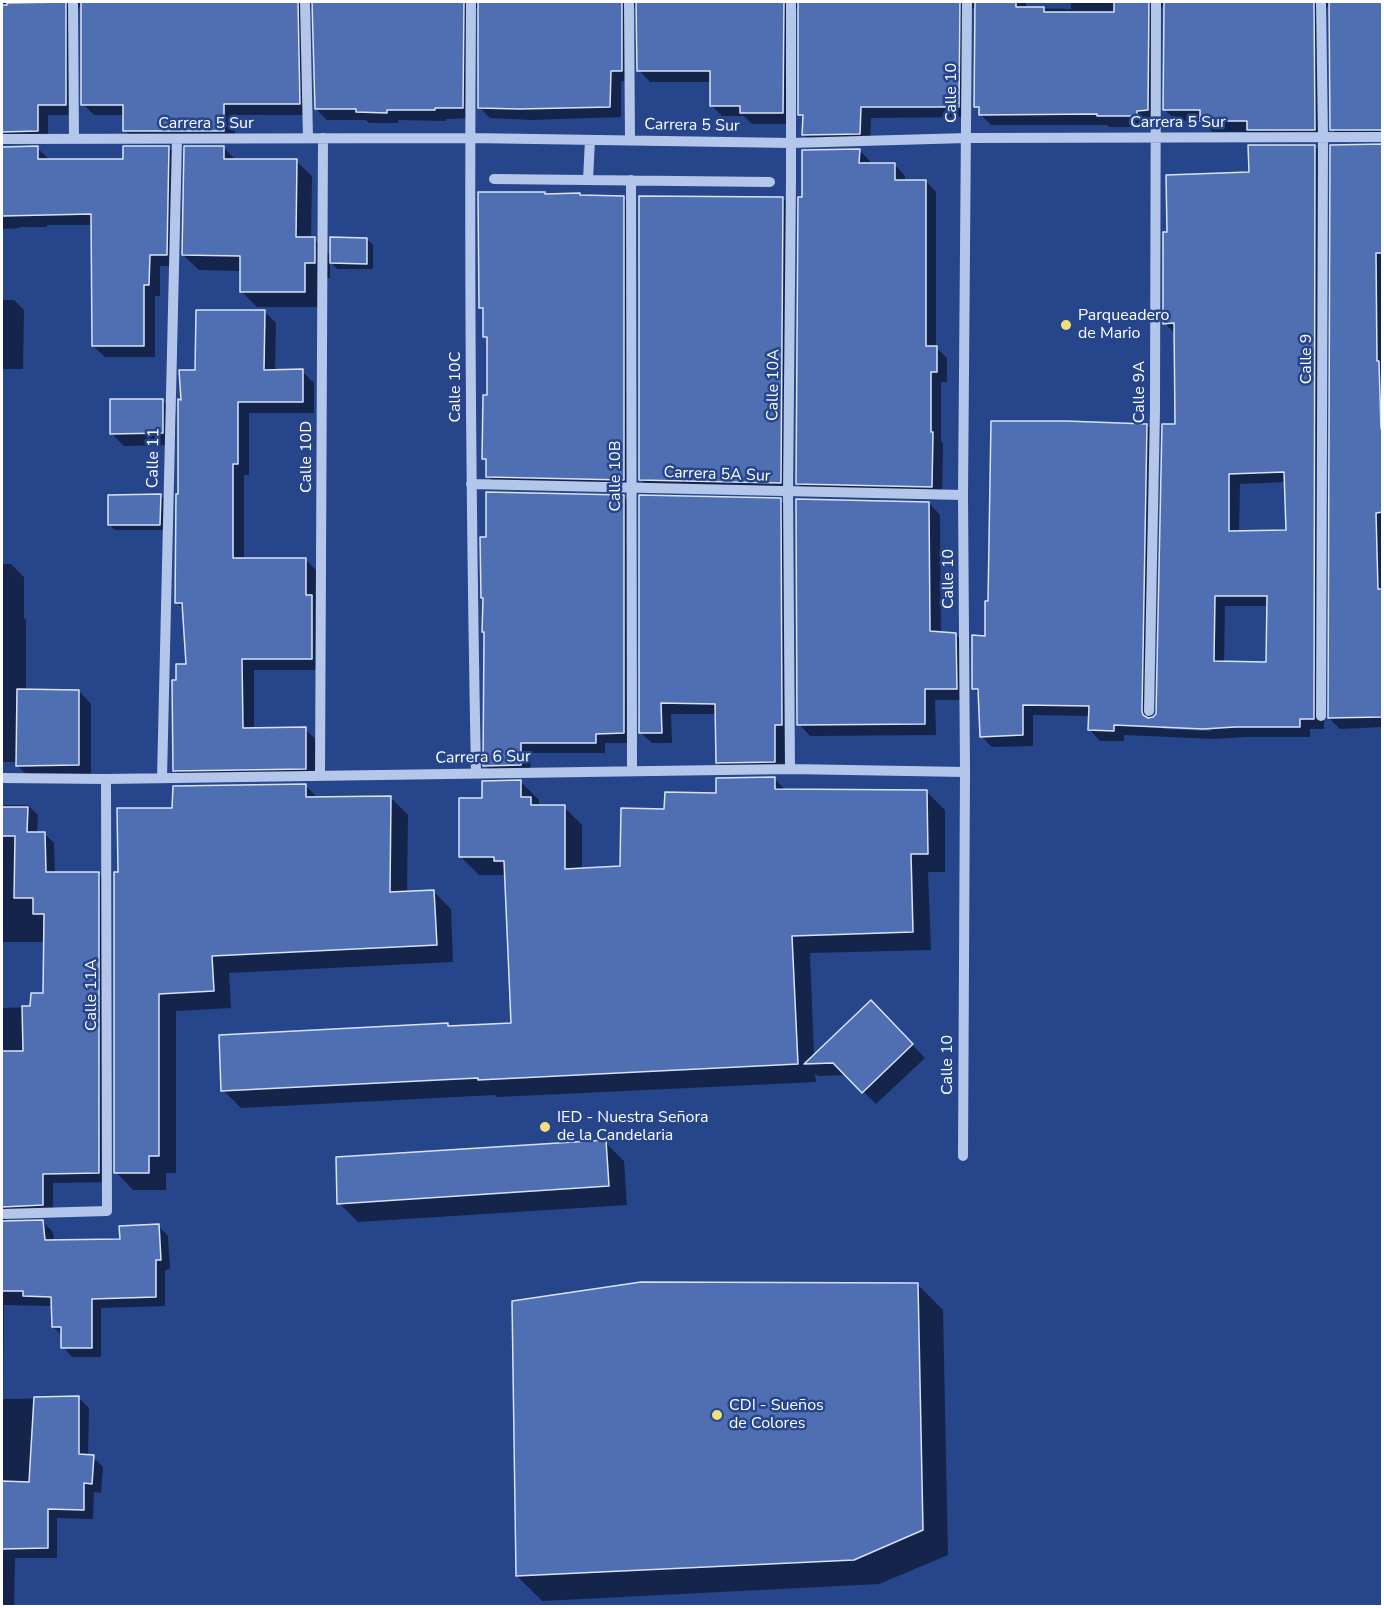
<!DOCTYPE html>
<meta charset="utf-8">
<style>
body{margin:0}
#map{position:relative;width:1384px;height:1608px;overflow:hidden;background:#26458b;font-family:"Nunito Sans",sans-serif}
canvas{display:block}
.frame{position:absolute;inset:0;border:3px solid #fff;pointer-events:none}
</style>
<div id="map">
<canvas width="1384" height="1608"></canvas>
<div class="frame"></div>
</div>
<script>
const ctx = document.querySelector('canvas').getContext('2d');
ctx.lineJoin = 'round';
function fill(path, color) { ctx.fillStyle = color; ctx.fill(path, 'evenodd'); }
function strokePath(path, color, width, dash) { ctx.strokeStyle = color; ctx.lineWidth = width; ctx.lineCap = dash ? 'butt' : 'round'; ctx.setLineDash(dash || []); ctx.stroke(path); }
function drawText(font, color, halo, rows, align = 'center') {
  ctx.font = font + ' "Nunito Sans",sans-serif'; ctx.lineWidth = 5; ctx.setLineDash([]); ctx.textBaseline = 'middle'; ctx.strokeStyle = halo; ctx.fillStyle = color; for (const [text, x, y, turn = 0] of rows) {
    ctx.save(); ctx.translate(x, y); ctx.rotate((+turn || 0) * Math.PI / 180); ctx.textAlign = isNaN(turn) ? turn : align; if (halo) ctx.strokeText(text, 0, 0); ctx.fillText(text, 0, 0); ctx.restore();
  }
}
fill(new Path2D(`
 M2 2H1026V8L1071 9V2H1382V140H1343L1332 129 1330 6H1328L1324 14 1326 140H1260L1252 132H1213L1201 120 1176 121 1165 110V2L1159 13V121H1147V127H1109L1107 125H991L980 114V111L975 106 976 6 972 9 969 117 871 118 870 144 815 146 804 135V119L800 115V2L794 14V124H752L744 116H722L711 105V82H650L639 70 638 2 632 13V81H621V117L532 120 490 118 479 107 480 6 476 9 473 118 446 119V121L398 120V123H369L366 120H327L316 109 314 4 308 14 310 115H235V141L136 142 125 131V115H94L83 104 82 2 76 14 77 115H48V142L12 143 2 132Z
 M1315 146 1326 157 1324 729H1310V737H1246L1215 739 1124 735V741H1100L1090 730V716L1033 715V746L992 747 981 736 980 695 973 688 986 637 990 602 1147 425 1157 436 1152 721 1157 715 1177 426 1175 334 1165 323 1169 233 1250 174ZM1286 482 1288 531 1239 533 1240 484ZM1225 606H1268V663H1224ZM1165 726 1211 728V731L1162 729Z
 M1382 146V727L1340 729 1329 718Z
 M2 147 37 148 49 159 124 161 169 148 180 159 178 266H160V296H155V357H105L93 346V225H47V227H20V228L2 229Z
 M224 148 237 161H296L312 176 311 239H314L331 256 367 239 373 245V269H337L330 261V278H320V307H257L242 292V271L199 270 183 255Z
 M859 150 870 161V165H895L905 176V181H926L936 192V347L947 358V382H941V441L943 444 942 497 808 494 797 483 803 198Z
 M545 193 547 196 623 197 634 209 635 491 499 488 488 476V463L484 458 489 397V341L484 336 485 312 480 308Z
 M783 198 795 210 792 495 653 492 641 480Z
 M2 300H14L24 310 23 369H2Z
 M264 311 276 323 275 371H302L314 383V413H249V475H244V560L305 559 317 571 323 670H254V729H305L317 741V780L186 782 174 770 177 681 187 666 184 610 177 603 183 401 196 371Z
 M163 401 176 414 175 445 124 446 111 433Z
 M161 496 167 502 166 530H115L109 524Z
 M623 496 633 506 634 743H605V753H530L531 775H495L485 765 484 600 482 598Z
 M780 500 791 511 785 772 728 773 717 762V714H671L672 743H652L641 733Z
 M929 503 940 515 941 633 956 635 967 646 968 700H935L936 735 810 736 799 724Z
 M2 564H11L24 577V618L26 620V690L79 691 91 704V777L30 778 17 765V762H2Z
 M774 778 786 791 927 792 945 810V872H928L931 950 810 953 814 1056 871 1002 925 1058 876 1104 847 1075 818 1076 815 1073 816 1082 497 1097 495 1095 241 1108 223 1090 447 1025 450 1028 512 1024 506 875H479L461 857 484 799 521 782 539 800V807H564L582 825V870L621 868 666 811Z
 M305 785 318 798 390 797 408 815 407 893 433 891 451 909 453 962 229 973 231 1008 176 1011V1173H166V1190H133L116 1172 119 873 174 809Z
 M2 805H28L38 815 37 833H44L54 843 55 874 98 873 108 883 109 1182 53 1183V1215L11 1216 5 1220 4 1223 43 1222 53 1232 54 1242 121 1241 158 1226 168 1236 170 1269 165 1270V1306L101 1308V1357H72L63 1347V1336L53 1327V1306L4 1305 3 1399 79 1398 89 1408 88 1456 93 1457 103 1467 101 1493 94 1492 93 1519 57 1518V1558H15L14 1606H2V1008L32 1007 45 994V942H2Z
 M605 1142 624 1161 627 1205 358 1222 339 1203Z
 M917 1284 943 1310 948 1555 879 1584 542 1601 517 1576Z`), '#0007');
const building = new Path2D(`
 M66 2V105H38V131L2 132V5H7V3Z
 M81 2H298L300 104H224V131H123V105H81Z
 M312 2H464L463 108H435V110H387V113L356 112V109H315Z
 M478 2H622V71H611L610 107 520 109 478 108Z
 M636 2H784L783 113H740V106H710V71H637Z
 M798 2H960L959 107H861L860 134 802 135 803 115H798Z
 M975 2H1016V7H1044V12H1114V2H1149L1148 110 1137 111V116H1097V114L979 115V107H974Z
 M1164 2H1314L1315 130H1247V121H1200V110H1163Z
 M1329 2H1383V130H1330Z
 M1383 144V253H1376L1377 361H1379L1381 429H1383V512L1376 513 1378 589H1383V717L1328 718 1330 145Z
 M1248 145H1315L1314 719H1300V727H1235L1203 729 1114 725V731L1088 730 1089 706 1023 705V735L980 737 978 689H972V635L985 636V601H988L991 421H1066L1147 424 1142 711 1143 715 1148 718 1153 717 1156 714 1162 424H1175L1174 323 1163 324V232H1167L1166 175 1249 172ZM1284 472 1286 530 1229 531V474ZM1215 596H1267L1266 662 1214 661Z
 M184 146H224V159H297L296 237H315V263H305V292H240V256L182 255Z
 M2 147 38 146V159H123V146H169L167 255H150L149 285H144V346H92L91 214 2 216Z
 M860 149 859 163H895V180H926V346H937V372H931V432H933L932 487 796 484 798 197H802V150Z
 M478 192H545V194L580 193V195L624 196V480L486 477V459H482L483 395H487V337H483V308H479Z
 M639 196 783 197 781 483 639 480Z
 M330 237 367 238V264L330 263Z
 M196 310H265L264 370 303 369V402H238V464H233V558H306V595H312V659H242L243 728 306 727V769L173 771 172 680H176V664H186L182 603H175L176 494H178V399L181 400 179 370H195Z
 M110 399H163V433L110 434Z
 M486 492 624 495V733L596 734V743H521V765L483 766 484 632H482L483 598H481L480 537H486Z
 M161 494 160 525H108V495Z
 M639 495 781 498 782 725H775V762L716 763 715 704 661 703 662 733H639Z
 M796 499 929 502 930 631 956 633 957 689H925V724L797 725Z
 M17 689 79 690V765L16 766Z
 M775 777V789L927 790 928 854H911L913 932 792 936 798 1064 478 1080V1078L221 1091 219 1035 448 1023V1026L511 1023 504 861H494V857H459V798H482V781L521 780V797H531V805H565V869L620 866 621 808 664 809 665 792 716 793V778Z
 M306 784V797L391 796 390 892 434 890 437 945 212 956 214 991 159 994V1156H149V1173H114V872H118L117 808H172L173 786Z
 M2 807H28L27 832H45L46 872H99V1173L43 1174V1205L2 1207V1051H23L22 1006H30L31 993H43L44 914H33V898H14L15 836H2Z
 M871 1000 913 1044 862 1093 833 1063 804 1064Z
 M606 1140 609 1186 337 1204 336 1157Z
 M43 1220 45 1240 120 1239 119 1226 159 1224 161 1260H156V1297L92 1299V1348H61V1327H52L51 1297 23 1296V1291H2V1221Z
 M641 1282 918 1283 923 1530 854 1560 516 1576 512 1301Z
 M79 1396V1454L94 1455 92 1484 84 1483V1510L48 1509V1548L2 1549V1481L29 1482 34 1397Z`);
fill(building, '#4f6fb2');
strokePath(building, '#d8e3f8', 1.5);
strokePath(new Path2D(`
 M73 2 74 138
 M305 2 308 138
 M471 2C469 259 471 516 476 773
 M629 2 630 140
 M2 139 470 138 791 143 967 138 1382 137
 M494 179 770 182
 M588 180 590 140
 M631 180 632 771
 M471 484 963 495
 M1149 711 1155 410 1156 2
 M1321 716 1323 137 1321 2
 M790 769 788 492 791 179V2
 M320 776 323 138
 M2 778 106 779 790 769 965 772
 M162 778 177 139
 M963 1156 965 772 963 495 967 2
 M2 1214 107 1211 106 779`), '#b4c6ea', 10);
for (const [x, y, r, color] of [
 [1066,325,6,"#f3df79"],
 [545,1127,6,"#f3df79"],
 [717,1415,6,"#f3df79"]
]) { const dot = new Path2D(); dot.arc(x, y, r, 0, 2 * Math.PI); ctx.fillStyle = color; ctx.fill(dot); strokePath(dot, '#26458b', 2); }
drawText('16px', '#fff', '#26458b', [
 ["Calle 10",952,93,-90],
 ["Carrera 5 Sur",1178,123],
 ["Carrera 5 Sur",206,124],
 ["Carrera 5 Sur",692,126,1],
 ["Calle 9",1307,359,-90],
 ["Calle 10A",774,385,-89],
 ["Calle 10C",456,387,-90],
 ["Calle 9A",1140,392,-90],
 ["Calle 10D",307,457,-90],
 ["Calle 11",154,458,-89],
 ["Carrera 5A Sur",717,475,2],
 ["Calle 10B",616,476,-90],
 ["Calle 10",949,579,-90],
 ["Carrera 6 Sur",483,758,-1],
 ["Calle 11A",92,995,-90],
 ["Calle 10",948,1065,-90]
]);
drawText('16px', '#fff', '#26458b', [
 ["Parqueadero",1078,316],
 ["de Mario",1078,334],
 ["IED - Nuestra Señora",557,1118],
 ["de la Candelaria",557,1136],
 ["CDI - Sueños",729,1406],
 ["de Colores",729,1424]
], 'left');
</script>
